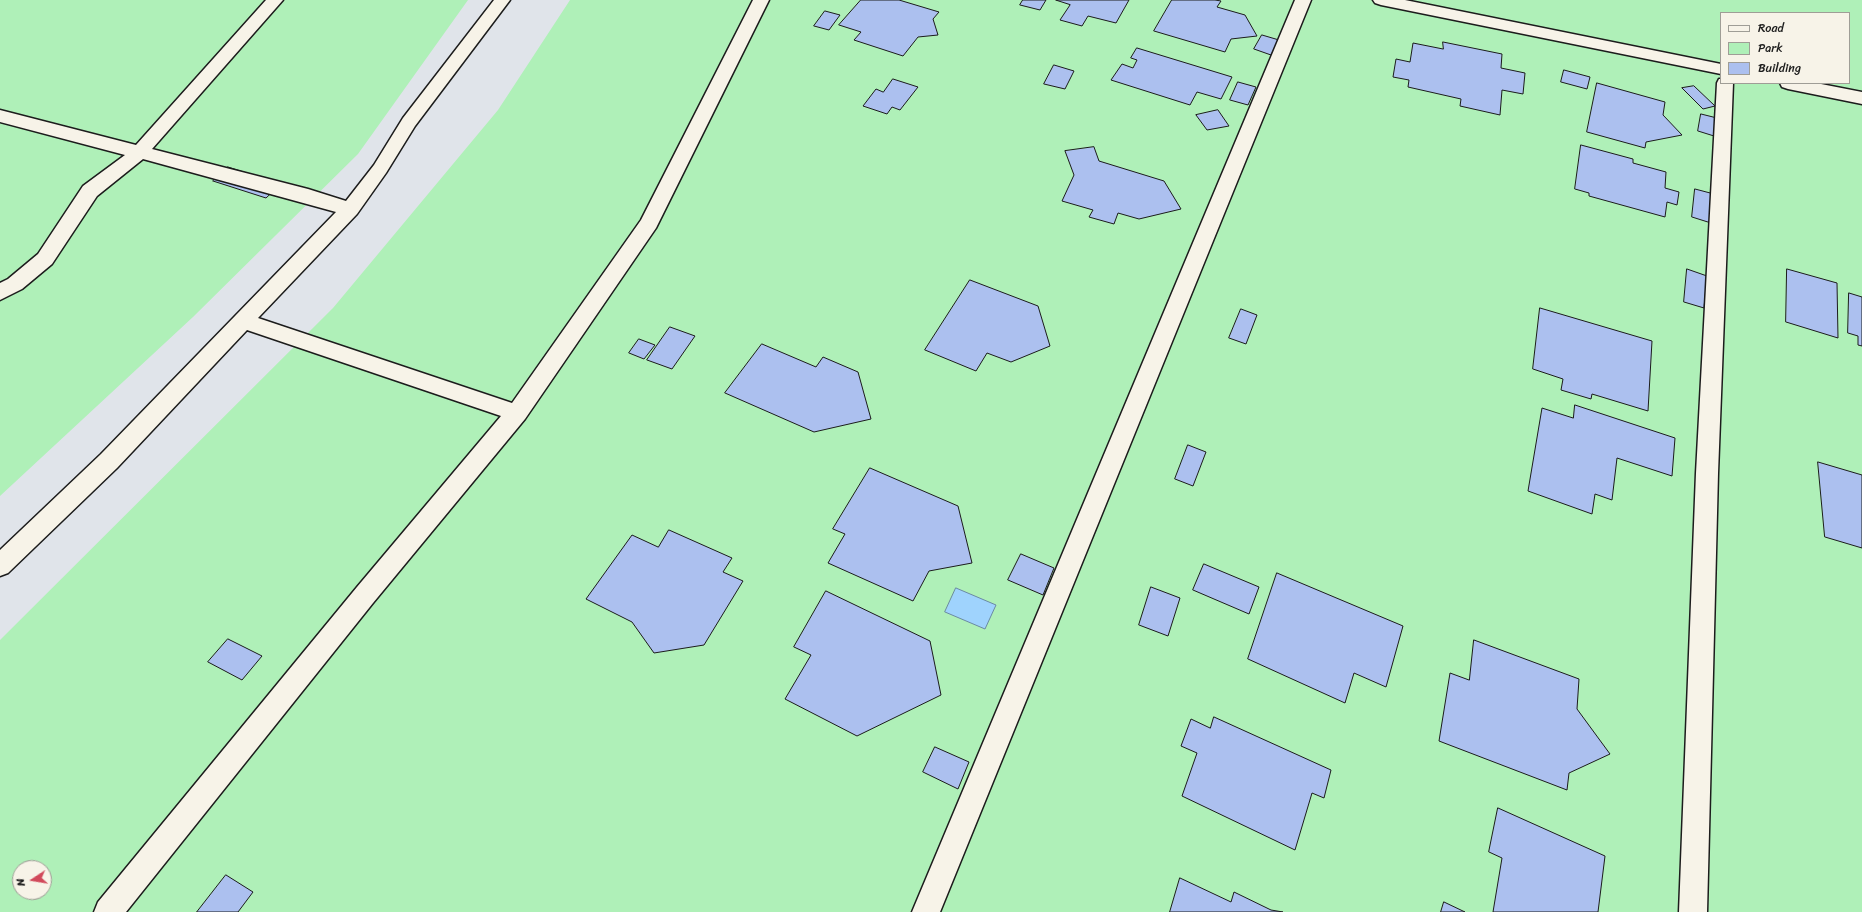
<!DOCTYPE html>
<style>
body{margin:0}
#map{position:relative;width:1862px;height:912px;overflow:hidden;background:#e0e4ea;font-family:Sriracha,sans-serif}
canvas{display:block}
.legend{position:absolute;left:1720px;top:12px;width:130px;height:72px;box-sizing:border-box;background:#f7f3e8;border:1px solid #9f9d96;margin:0;padding:5px 7px;list-style:none;font-size:12px;color:#1c1c1c}
.legend li{display:flex;align-items:center;gap:8px;height:20px}
.legend b{width:20px;border:1px solid #9f9d96}
.north{position:absolute;left:12px;top:860px;width:40px;height:40px;box-sizing:border-box;background:#f7f3e8;border:1px solid #9f9d96;border-radius:50%;rotate:258deg;font-size:11px;font-weight:700;line-height:16px;text-align:center;color:#1c1c1c}
.north::after{content:'';display:block;margin:auto;width:14px;height:18px;background:#d1495b;clip-path:polygon(50% 0,100% 100%,50% 72%,0 100%)}
</style>
<div id="map">
<canvas width="1862" height="912"></canvas>
<ul class="legend">
<li><b style="height:5px;background:#f7f3e8"></b>Road</li>
<li><b style="height:11px;background:#aff0b8"></b>Park</li>
<li><b style="height:11px;background:#acc0ef"></b>Building</li>
</ul>
<div class="north">N</div>
</div>
<script>
const ctx = document.querySelector('canvas').getContext('2d');
ctx.lineJoin = 'round';
function fill(path, color) { ctx.fillStyle = color; ctx.fill(path, 'evenodd'); }
function strokePath(path, color, width, dash) { ctx.strokeStyle = color; ctx.lineWidth = width; ctx.lineCap = dash ? 'butt' : 'round'; ctx.setLineDash(dash || []); ctx.stroke(path); }
fill(new Path2D(`
 M0 0H468L358 154 193 317 0 496Z
 M570 0H1862V912H0V640L333 308 498 110ZM1721 13H1849V83H1721ZM20 868H44V892H20Z`), '#aff0b8');
const water = new Path2D(`
 M956 588 996 605 985 629 945 612Z`);
fill(water, '#9fd3fd');
strokePath(water, '#6b8aa3', 1);
const building = new Path2D(`
 M861 0H899L939 12 933 19 938 35 918 37 903 56 854 40 861 32 839 25Z
 M1023 0H1046L1040 10 1020 5Z
 M1056 0H1129L1116 23 1088 16 1082 26 1060 20 1070 5Z
 M1172 0H1215L1221 1 1217 7 1245 15 1257 36 1231 39 1225 52 1154 31Z
 M825 11 840 15 829 30 814 26Z
 M1262 35 1279 40 1271 55 1254 49Z
 M1443 42 1502 54 1501 68 1525 73 1523 94 1502 90 1500 115 1460 106 1461 99 1408 87 1409 80 1393 77 1396 59 1410 62 1413 43 1443 49Z
 M1137 48 1232 77 1221 99 1197 92 1190 105 1111 80 1122 64 1133 68 1137 60 1131 58Z
 M1054 65 1074 71 1065 89 1044 84Z
 M1564 70 1590 77 1587 89 1561 82Z
 M893 79 918 87 900 110 892 107 887 114 863 106 876 89 883 92Z
 M1238 82 1256 87 1248 105 1230 100Z
 M1597 83 1665 102 1663 115 1682 135 1646 142 1645 148 1587 132Z
 M1694 86 1715 106 1703 109 1682 88Z
 M1218 110 1229 126 1207 130 1196 115Z
 M1701 114 1717 118 1714 136 1698 131Z
 M1581 145 1633 159V163L1666 172 1665 188 1679 192 1677 205 1667 202 1665 217 1589 196V193L1575 189Z
 M1094 147 1099 161 1164 181 1181 209 1139 219 1118 213 1114 224 1089 217 1093 210 1062 201 1074 175 1065 151Z
 M228 167 281 184 266 198 213 181Z
 M1695 189 1714 194 1711 223 1692 217Z
 M1687 269 1707 276 1704 308 1684 302Z
 M1787 269 1837 283 1838 338 1786 322Z
 M970 280 1038 306 1050 346 1011 362 987 353 976 371 925 350Z
 M1849 293 1862 297V346L1858 345V336L1848 333Z
 M1540 308 1652 341 1648 411 1592 394 1591 399 1561 390 1563 379 1533 369Z
 M1241 309 1257 315 1246 344 1229 338Z
 M670 327 695 336 672 369 647 360Z
 M639 339 655 345 644 359 629 353Z
 M762 344 816 367 823 357 858 372 871 419 814 432 725 393Z
 M1575 405 1675 438 1672 476 1617 458 1612 500 1595 494 1592 514 1528 491 1542 408 1573 418Z
 M1188 445 1206 452 1193 486 1175 479Z
 M1818 462 1862 475V548L1825 537Z
 M870 468 958 506 972 563 929 571 913 601 828 563 845 534 833 529Z
 M669 530 732 558 723 572 743 581 704 645 654 653 632 622 586 599 632 535 658 547Z
 M1021 554 1054 568 1043 595 1008 580Z
 M1204 564 1259 587 1249 614 1193 590Z
 M1277 573 1403 626 1386 687 1354 673 1345 703 1248 659Z
 M1151 587 1180 598 1168 636 1139 625Z
 M826 591 930 641 941 695 857 736 785 699 811 655 794 647Z
 M228 639 262 656 242 680 208 662Z
 M1474 640 1579 679 1577 709 1610 754 1569 773 1567 790 1439 741 1450 673 1469 680Z
 M1214 717 1331 770 1324 798 1312 793 1295 850 1182 796 1197 753 1181 746 1191 719 1210 728Z
 M935 747 969 762 958 789 923 772Z
 M1498 808 1605 856 1598 912H1493L1502 858 1489 852Z
 M226 875 253 892 238 912H197Z
 M1180 878 1231 902 1234 892 1271 910 1283 912H1170Z
 M1444 902 1465 912H1441Z`);
fill(building, '#acc0ef');
strokePath(building, '#1c1c1c', 1);
const minor = new Path2D(`
 M266 0H283L152 149 308 189 346 201 374 165 403 118 494 0H510L415 126 386 173 357 214 258 318 512 403 641 220 753 0H769L656 228 525 419 373 603 126 912H94L98 902 357 587 501 416 247 330 117 468 8 573 0 576V550L101 454 336 212 143 159 97 196 52 264 22 289 0 300V283L8 279 38 254 83 186 125 155 0 122V110L136 145Z
 M1295 0H1311L940 912H912Z
 M1373 0H1405L1721 64V74L1381 5 1375 3Z
 M1719 79H1721V83H1733L1718 473 1707 912H1679L1696 473 1717 83Z
 M1780 83H1816L1862 92V104L1788 89 1782 87Z`);
strokePath(minor, '#1c1c1c', 3);
fill(minor, '#f7f3e8');
</script>
